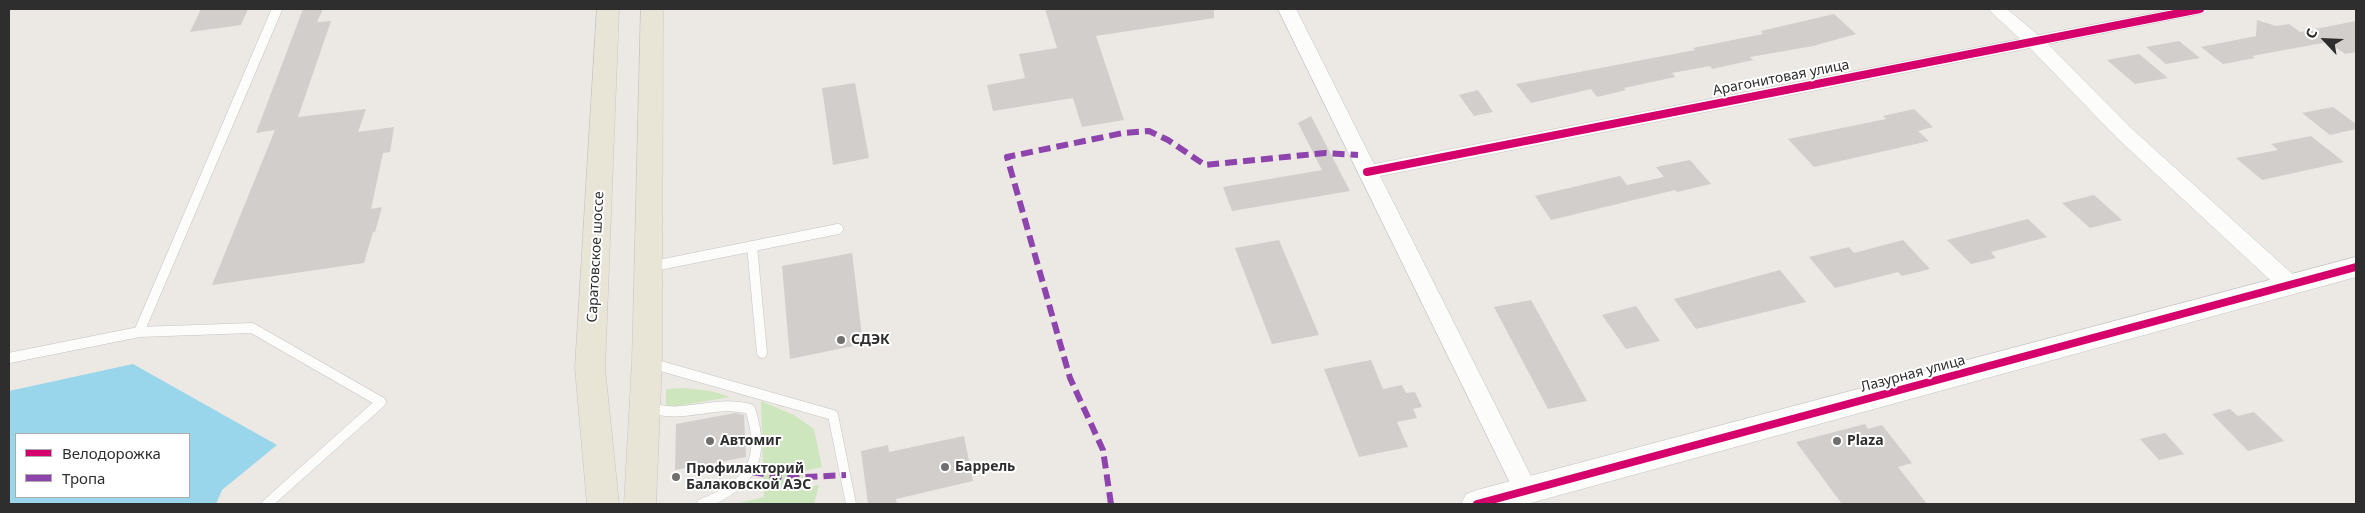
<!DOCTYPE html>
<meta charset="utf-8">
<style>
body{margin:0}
#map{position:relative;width:2365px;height:513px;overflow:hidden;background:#ece8e4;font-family:"Noto Sans",sans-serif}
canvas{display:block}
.frame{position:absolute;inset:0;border:10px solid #2e2e2e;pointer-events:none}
.legend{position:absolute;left:15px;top:433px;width:175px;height:65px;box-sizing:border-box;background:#fff;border:1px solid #ababab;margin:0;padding:6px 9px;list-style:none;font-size:15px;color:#2e2e2e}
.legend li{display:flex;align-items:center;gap:10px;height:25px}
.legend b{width:25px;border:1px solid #ababab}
.north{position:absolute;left:2300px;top:15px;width:50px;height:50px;-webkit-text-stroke:4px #fff;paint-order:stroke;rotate:295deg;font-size:14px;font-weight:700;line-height:20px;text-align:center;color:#2e2e2e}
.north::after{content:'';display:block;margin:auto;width:18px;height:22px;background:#2e2e2e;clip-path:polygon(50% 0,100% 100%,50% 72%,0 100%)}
</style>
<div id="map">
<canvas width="2365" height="513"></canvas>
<div class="frame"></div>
<ul class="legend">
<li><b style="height:6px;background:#d6006c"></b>Велодорожка</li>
<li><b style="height:6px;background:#8e44ad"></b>Тропа</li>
</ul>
<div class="north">С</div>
</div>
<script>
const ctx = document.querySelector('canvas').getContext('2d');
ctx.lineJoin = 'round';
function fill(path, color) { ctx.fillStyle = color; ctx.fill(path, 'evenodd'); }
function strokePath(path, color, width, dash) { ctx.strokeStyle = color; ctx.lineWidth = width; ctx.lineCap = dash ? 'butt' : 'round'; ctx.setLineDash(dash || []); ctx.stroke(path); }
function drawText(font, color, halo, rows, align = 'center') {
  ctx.font = font + ' "Noto Sans",sans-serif'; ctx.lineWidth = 4; ctx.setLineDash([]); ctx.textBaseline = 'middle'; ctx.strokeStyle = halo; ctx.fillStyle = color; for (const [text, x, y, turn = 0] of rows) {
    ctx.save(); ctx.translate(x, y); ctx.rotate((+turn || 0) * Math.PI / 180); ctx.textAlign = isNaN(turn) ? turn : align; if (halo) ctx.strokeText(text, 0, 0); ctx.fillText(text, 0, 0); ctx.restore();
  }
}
fill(new Path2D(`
 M685 388 711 391 730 397 666 408V389Z
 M761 401 794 415 814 429 822 467 804 471 801 488 819 485 814 504H734L764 497Z`), '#cee6be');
fill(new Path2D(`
 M133 364 277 445 222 490 216 504H9V391ZM16 434H189V497H16Z`), '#99d6ec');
fill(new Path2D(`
 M201 9H248L241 25 190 32Z
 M303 9H323L317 22 331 21 298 117 366 109 358 132 394 127 390 152 383 153 371 209 382 207 375 232H373L364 263 212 285 275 130 256 133Z
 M1045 9H1214V18L1096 36 1124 120 1082 127 1073 98 993 111 987 85 1025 78 1019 54 1057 48Z
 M1834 14 1856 34 1813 46 1750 57 1753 60 1712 69 1710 66 1672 73 1675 77 1624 88 1626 90 1597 97 1591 89 1531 103 1516 84 1695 50 1693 48 1763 34 1761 31Z
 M2257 20 2276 26 2289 24 2300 32 2356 21V52L2345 54 2328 42 2252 56 2255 58 2223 64 2201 47 2256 36Z
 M2179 41 2200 58 2166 64 2146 47Z
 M2139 54 2168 78 2135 84 2107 60Z
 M855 83 869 158 833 165 822 88Z
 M1478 90 1493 112 1474 116 1459 95Z
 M2333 107 2356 124V129L2330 135 2302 113Z
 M1914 109 1933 127 1918 131 1929 141 1814 167 1788 139 1886 119 1883 116Z
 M1311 116 1350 191 1232 211 1223 187 1322 170 1298 123Z
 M2311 136 2344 162 2262 180 2236 158 2278 150 2271 144Z
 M1690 160 1711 184 1677 192 1675 190 1551 220 1535 196 1620 176 1627 185 1664 177 1656 167Z
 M2094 195 2122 220 2090 228 2062 203Z
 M2028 219 2047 237 1991 252 1996 258 1971 264 1947 240Z
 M1279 240 1319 335 1272 344 1235 248Z
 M1903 240 1930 269 1902 276 1898 272 1835 288 1809 257 1849 247 1854 253Z
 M852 253 863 344 790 359 782 266Z
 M1780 270 1806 302 1696 329 1674 299Z
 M1531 300 1587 401 1548 409 1494 307Z
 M1636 306 1660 341 1626 349 1602 315Z
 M1371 360 1383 389 1402 385 1406 393 1415 392 1422 407 1413 409 1417 418 1397 422 1408 447 1359 457 1324 369Z
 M2230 409 2238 416 2254 412 2284 441 2248 451 2212 414Z
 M735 413 744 415 746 457 675 470 676 424Z
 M1865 424 1868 429 1882 425 1912 463 1898 467 1927 504H1842L1796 442Z
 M2165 433 2184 454 2159 460 2140 439Z
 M964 436 973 481 896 499 897 504H868L861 451 888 445 889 452Z`), '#d1cecb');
const lane = new Path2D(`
 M752 246 762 353
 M649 267 838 229
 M9 358 139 332
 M650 363 833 415 851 504
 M648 407C684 420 715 399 750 409 767 460 750 485 702 504
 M267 504 381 402 252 328 139 332 277 9`);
const street = new Path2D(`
 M1278 9H1296L1374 164 2020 39 1988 9H2007L2038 35 2174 9H2209L2206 13 2200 14 2048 44 2131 128 2298 279 2301 285 2298 291 2290 293 2282 291 2117 138 2030 48 1380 176 1538 490 1535 497 1526 501 1517 497Z`);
const secondary = new Path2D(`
 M2356 257V277L1527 504H1461L1466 494 1477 490Z`);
const primary = new Path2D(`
 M597 9H619L605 368 619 504H587L575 368Z
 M641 9H663L662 362 656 504H624L632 362Z`);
strokePath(lane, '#c5c4c5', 11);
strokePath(street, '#c5c4c5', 1);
strokePath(secondary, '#c5c4c5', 1);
strokePath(primary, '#c6c5c4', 1);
strokePath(lane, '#fcfcfb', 10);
fill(street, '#fcfcfb');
fill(secondary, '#fcfcfb');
fill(primary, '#e8e4d6');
strokePath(new Path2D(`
 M752 472 787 478 846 475
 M1111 504 1103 450 1070 378 1007 157 1123 133 1149 131 1168 140 1205 165 1325 153 1358 155`), '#8e44ad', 6, [12, 6]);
strokePath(new Path2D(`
 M1367 172 2200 9
 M1477 504 2356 267`), '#d6006c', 8);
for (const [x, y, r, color] of [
 [841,340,5,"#706f6e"],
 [710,441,5,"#706f6e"],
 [1837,441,5,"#706f6e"],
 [945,467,5,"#706f6e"],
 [676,477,5,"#706f6e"]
]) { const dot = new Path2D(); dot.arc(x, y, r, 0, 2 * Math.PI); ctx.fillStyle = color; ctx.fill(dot); strokePath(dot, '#fff', 2); }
drawText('14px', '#2e2e2e', '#fff', [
 ["Арагонитовая улица",1781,78,-11],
 ["Саратовское шоссе",596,257,-87],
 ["Лазурная улица",1913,374,-15]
]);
drawText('bold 14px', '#2e2e2e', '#fff', [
 ["СДЭК",851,340],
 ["Автомиг",720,441],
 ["Plaza",1847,441],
 ["Баррель",955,467],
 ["Профилакторий",686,469],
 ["Балаковской АЭС",686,485]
], 'left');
</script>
